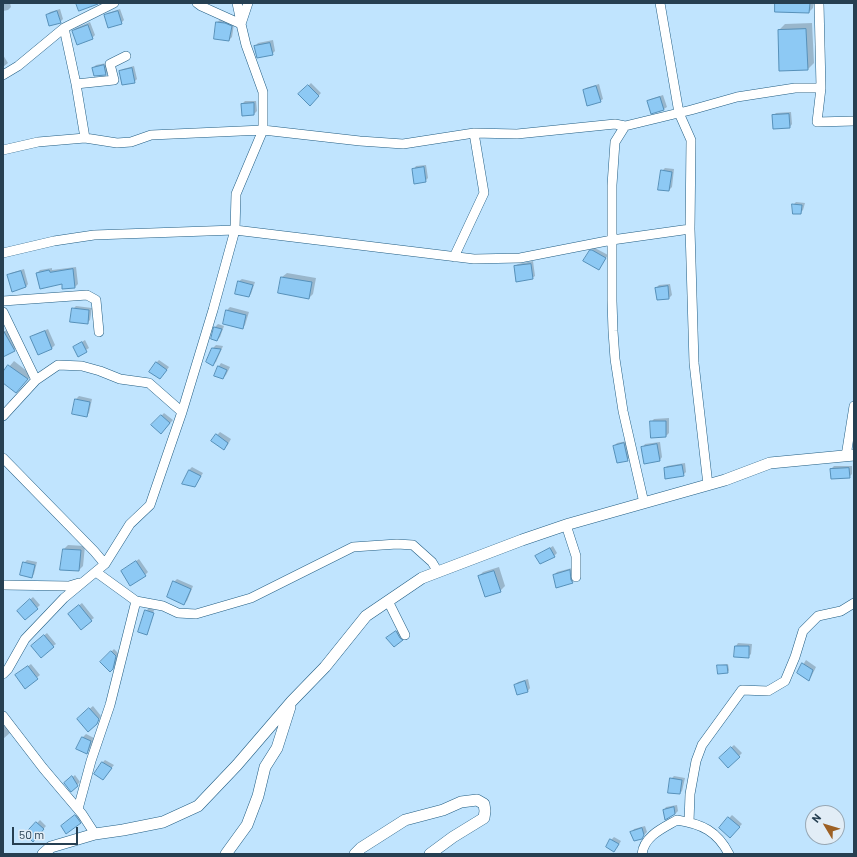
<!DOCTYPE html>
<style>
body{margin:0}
#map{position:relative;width:857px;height:857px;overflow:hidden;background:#c0e4fe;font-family:Barlow,sans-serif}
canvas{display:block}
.frame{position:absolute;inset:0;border:4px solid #263f51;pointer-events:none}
.north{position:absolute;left:805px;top:805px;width:40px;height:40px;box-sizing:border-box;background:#e2edf6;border:1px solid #97a7b4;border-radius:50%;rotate:308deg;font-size:11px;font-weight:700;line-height:16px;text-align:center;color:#263f51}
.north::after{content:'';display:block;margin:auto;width:14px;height:18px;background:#9d6024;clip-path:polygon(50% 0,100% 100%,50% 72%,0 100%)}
.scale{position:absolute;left:12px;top:827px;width:66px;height:18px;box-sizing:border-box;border:2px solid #263f51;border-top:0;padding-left:5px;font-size:12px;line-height:14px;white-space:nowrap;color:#263f51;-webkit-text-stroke:3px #e2edf6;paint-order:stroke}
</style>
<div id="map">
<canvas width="857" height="857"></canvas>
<div class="frame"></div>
<div class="north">N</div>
<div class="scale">50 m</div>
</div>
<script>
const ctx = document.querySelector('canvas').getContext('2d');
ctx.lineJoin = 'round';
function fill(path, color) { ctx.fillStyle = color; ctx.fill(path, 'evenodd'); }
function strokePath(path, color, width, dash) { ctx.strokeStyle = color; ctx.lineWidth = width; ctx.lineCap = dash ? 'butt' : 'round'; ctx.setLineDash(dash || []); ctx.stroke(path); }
fill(new Path2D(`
 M3 3H10L11 7 8 10 3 11Z
 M776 3H814L813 8 809 12Z
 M60 9 63 19 60 22 47 15 50 12Z
 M120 9 124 20 121 23 105 16 108 13Z
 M220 20 228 21 234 24 232 37 229 40 217 22Z
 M90 22 95 35 92 38 73 31 76 28Z
 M812 23 814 63 808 69 779 30 785 24Z
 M273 40 275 51 272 54 255 46 258 43Z
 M3 55 8 63 3 67Z
 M107 63 109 71 106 74 94 75 93 68 96 65Z
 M134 66 137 79 134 82 120 71 123 69Z
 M311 83 321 93 310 105 300 94Z
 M599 84 603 99 600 101 584 91 586 88Z
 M663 95 667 107 664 109 652 112 648 101 651 99Z
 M245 101H256L257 111 254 114 242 104Z
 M791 112 792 124 790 127 773 116 776 113Z
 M426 165 428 178 425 181 414 169 416 166Z
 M665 168 674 169 672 187 669 190 662 171Z
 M796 202 805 203 803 210 800 213 793 205Z
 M594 248H595L608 255 599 269 590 251Z
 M533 261 535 276 532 278 515 266 518 264Z
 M76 267 78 284 75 287 37 273 40 270 52 268V270Z
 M24 269 28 284 26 287 8 276 11 273Z
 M287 273 316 278 313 294 309 298 279 293 282 277Z
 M242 279 255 282 251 294 249 296 239 281Z
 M670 284 672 295 669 298 656 288 659 285Z
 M76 306 92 308 90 320 87 323 73 309Z
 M230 307 249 312 245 325 243 328 224 323 227 310Z
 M218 324 224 326 220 337 217 340 212 338 215 327Z
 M9 329 19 345 14 350 3 356V332Z
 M48 329 55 345 52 348 38 354 31 338 34 335Z
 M85 340 89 348 78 355 74 347Z
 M216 345 223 346 216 362 213 364V348Z
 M159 360 169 367 163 375 156 363Z
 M14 361 32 375 21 387 3 381V374Z
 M221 363 230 367 226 375 223 378 215 375 219 366Z
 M79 396 92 399 89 413 87 415 73 413 76 399Z
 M164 413 173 420 161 433 153 425Z
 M669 418V433L666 436 651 422 654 419Z
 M220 432 231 439 227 446 217 435Z
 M627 441 630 457 627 460 614 446 617 443Z
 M660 442 662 457 660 460 643 447 645 444Z
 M685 463 686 472 683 475 665 469 667 466Z
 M834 466H852V474L849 477 831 469Z
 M192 467 203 473 195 486 183 483 189 470Z
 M68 545 85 546 83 566 79 570 64 549Z
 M553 546 557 553 554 556H537Z
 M139 559 148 572 145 575 125 569Z
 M27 560 37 562 34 574 32 577 24 563Z
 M499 567 505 586 500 591 479 576 483 572Z
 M572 568 575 579 573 582 557 586 554 575 557 572Z
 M177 579 193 586 187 601 184 603 174 582Z
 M33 597 40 605 25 619 18 611Z
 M82 603 94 618 91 620 72 611Z
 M149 608 154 610 147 632H148L146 634V611Z
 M399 629 405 637 402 640 391 635Z
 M47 633 56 644 53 646 35 643Z
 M738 643 752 644 751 654 748 657 735 656 736 646Z
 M114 649 118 653 115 665 110 670 101 662Z
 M806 660 816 667 811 677 808 680 798 673Z
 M31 664 40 675 25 687 19 673Z
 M728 664 729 670 728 672 719 673 718 666 720 665Z
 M528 679 530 688 528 691 515 685 518 682Z
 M93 706 101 716 97 723 81 716Z
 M3 724 11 732 3 739Z
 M86 734 94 738 89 750 87 753 77 749 83 737Z
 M734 745 742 753 728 767 720 758Z
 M105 760 114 765 105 776 102 763Z
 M75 775 80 782 77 785 65 784Z
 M674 776 685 778 682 791 680 793 671 779Z
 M677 805 678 811 675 814 664 810 666 807Z
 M78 813 83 819 80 822 65 824Z
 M732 815 742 824 730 837 720 828Z
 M40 820 46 826 33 840 26 834Z
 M645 826 647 832 641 838 632 832 634 829Z
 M614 837 621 841 617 848 611 840Z`), '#0003');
const building = new Path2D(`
 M76 3H98V4L79 11Z
 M775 3H810L809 13 775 12Z
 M57 11 61 23 49 26 46 15Z
 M118 11 122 24 108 28 104 15Z
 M216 22 225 23 232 26 229 41 214 39Z
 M88 25 93 39 77 45 72 31Z
 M806 29 808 70 779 71 778 30Z
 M270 43 273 55 257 58 254 46Z
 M104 65 106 75 94 76 92 68Z
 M132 68 135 83 122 85 119 71Z
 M308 85 319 96 310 106 298 94Z
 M596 86 601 102 587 106 583 90Z
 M660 97 664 110 651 114 647 101Z
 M254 103V115L242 116 241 104Z
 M789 114 790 128 773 129 772 115Z
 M424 167 426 182 414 184 412 169Z
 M661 170 672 172 669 191 658 190Z
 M792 204 802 205 801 214H793Z
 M590 250H592L606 258 599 270 583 261Z
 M531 264 533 279 516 282 514 266Z
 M73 269 75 288 62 289V284L40 289 36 273 49 270 50 272Z
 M21 271 26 287 12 292 7 275Z
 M281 277 312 282 309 299 278 293Z
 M238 281 253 285 249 297 235 294Z
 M668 286 669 299 657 300 655 288Z
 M72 308 89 310 88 324 70 322Z
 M226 310 246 315 243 329 223 324Z
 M214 327 222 329 217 341 211 339Z
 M3 330 15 351 3 357Z
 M45 331 52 349 38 355 30 337Z
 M82 342 87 352 78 357 73 347Z
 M212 348 221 349 213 366 206 362Z
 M156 362 167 370 160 379 149 372Z
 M8 365 28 379 16 393 3 383V372Z
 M218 366 227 370 223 379 214 376Z
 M75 399 90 402 87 417 72 414Z
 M161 415 170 423 161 434 151 425Z
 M650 421H666V437L651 438Z
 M216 434 228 443 224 450 211 441Z
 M624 443 628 461 617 463 613 446Z
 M657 444 660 461 644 464 641 447Z
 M682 465 684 476 665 479 664 468Z
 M849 468 850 478 831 479 830 469Z
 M189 470 201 476 195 487 182 484Z
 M550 548 555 557 540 564 535 556Z
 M63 549 81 550 79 571 60 570Z
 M136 561 146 576 130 586 121 571Z
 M23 562 35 565 32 578 20 575Z
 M570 570 571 580 573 583 556 588 553 575Z
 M494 571 501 592 485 597 478 576Z
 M173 581 191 589 184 605 167 597Z
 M30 599 38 609 25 620 17 611Z
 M79 605 92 621 81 630 68 614Z
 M145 610 154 613 147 635 138 632Z
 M396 631 400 638 403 640 394 647 386 638Z
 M44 635 54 647 41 658 31 646Z
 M735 646H749V658L734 657Z
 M111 651 116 656 113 669 110 672 100 662Z
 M802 663 813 670 809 681 797 673Z
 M717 665H727L728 673 718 674Z
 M28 666 38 679 25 689 15 675Z
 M525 681 528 692 517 695 514 685Z
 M89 708 99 719 97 724 88 732 77 719Z
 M82 737 91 741 87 754 76 749Z
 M731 747 740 757 728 768 719 758Z
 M102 762 112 768 103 780 94 774Z
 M72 776 78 786 71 792 64 783Z
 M670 778 682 780 680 794 668 793Z
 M674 807 675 814 665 820 663 810Z
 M75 815 81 823 66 834 61 826Z
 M728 817 740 827 730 838 719 828Z
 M36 822 44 829 33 842 25 834Z
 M642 828 644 835 642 839 634 841 630 832Z
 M610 839 619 844 614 852 606 847Z`);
fill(building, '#8dc9f4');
strokePath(building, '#5690b9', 1);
const minor = new Path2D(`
 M197 3 201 6 241 24
 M237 3 241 22
 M660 3 679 113 691 140 690 229 694 363 708 485
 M819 3 821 88 817 122 854 121
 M64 28 76 84 85 138
 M3 75 18 66 64 28 114 3
 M76 84 114 80 110 64 126 56
 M3 150 38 142 85 138 117 143 131 142 151 135 263 130 360 141 403 144 474 133 517 134 615 124 625 126
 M3 253 54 241 94 235 235 230 474 259 520 258 612 240 690 229
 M454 257 484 193 474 133
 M3 301 87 295 96 300 99 332
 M3 312 36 380 3 416
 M36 380 58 365 82 366 100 371 120 379 149 383 182 412
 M846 456 854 406
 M3 458 94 551 105 564
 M644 503 623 411 615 359 613 331 612 301V185L615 142 625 126 691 110 737 97 795 88H821
 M566 525 576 556V577
 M3 585 69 586 79 583
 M136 601 163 606 178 613 196 614 251 598 353 547 397 544 413 545 432 562 438 572
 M388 601 405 635
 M3 674 8 669 25 639 64 598 105 564 130 524 150 505 182 412 213 310 235 230 236 194 263 130V92L246 45 241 24 248 3
 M3 716 43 768 82 814 95 834
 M78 809 91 761 110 705 136 601 96 572
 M689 822 690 794 696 761 702 745 742 690 768 691 785 681 795 657 803 631 818 616 841 611 854 603
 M642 854C644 836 663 828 677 820 702 824 717 831 729 854`);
const tertiary = new Path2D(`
 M43 854 51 847 95 834 123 830 163 822 198 806 237 765 292 701 325 667 366 616 422 578 522 540 569 524 725 480 770 463 854 455
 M226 854 247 825 258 796 265 767 277 748 290 707
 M355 854 361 848 405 820 443 810 461 802 477 800 484 804 485 811 484 818 453 837 430 854`);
strokePath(minor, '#215d83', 10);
strokePath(tertiary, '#215d83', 12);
strokePath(minor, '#fff', 9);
strokePath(tertiary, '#fff', 11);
</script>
